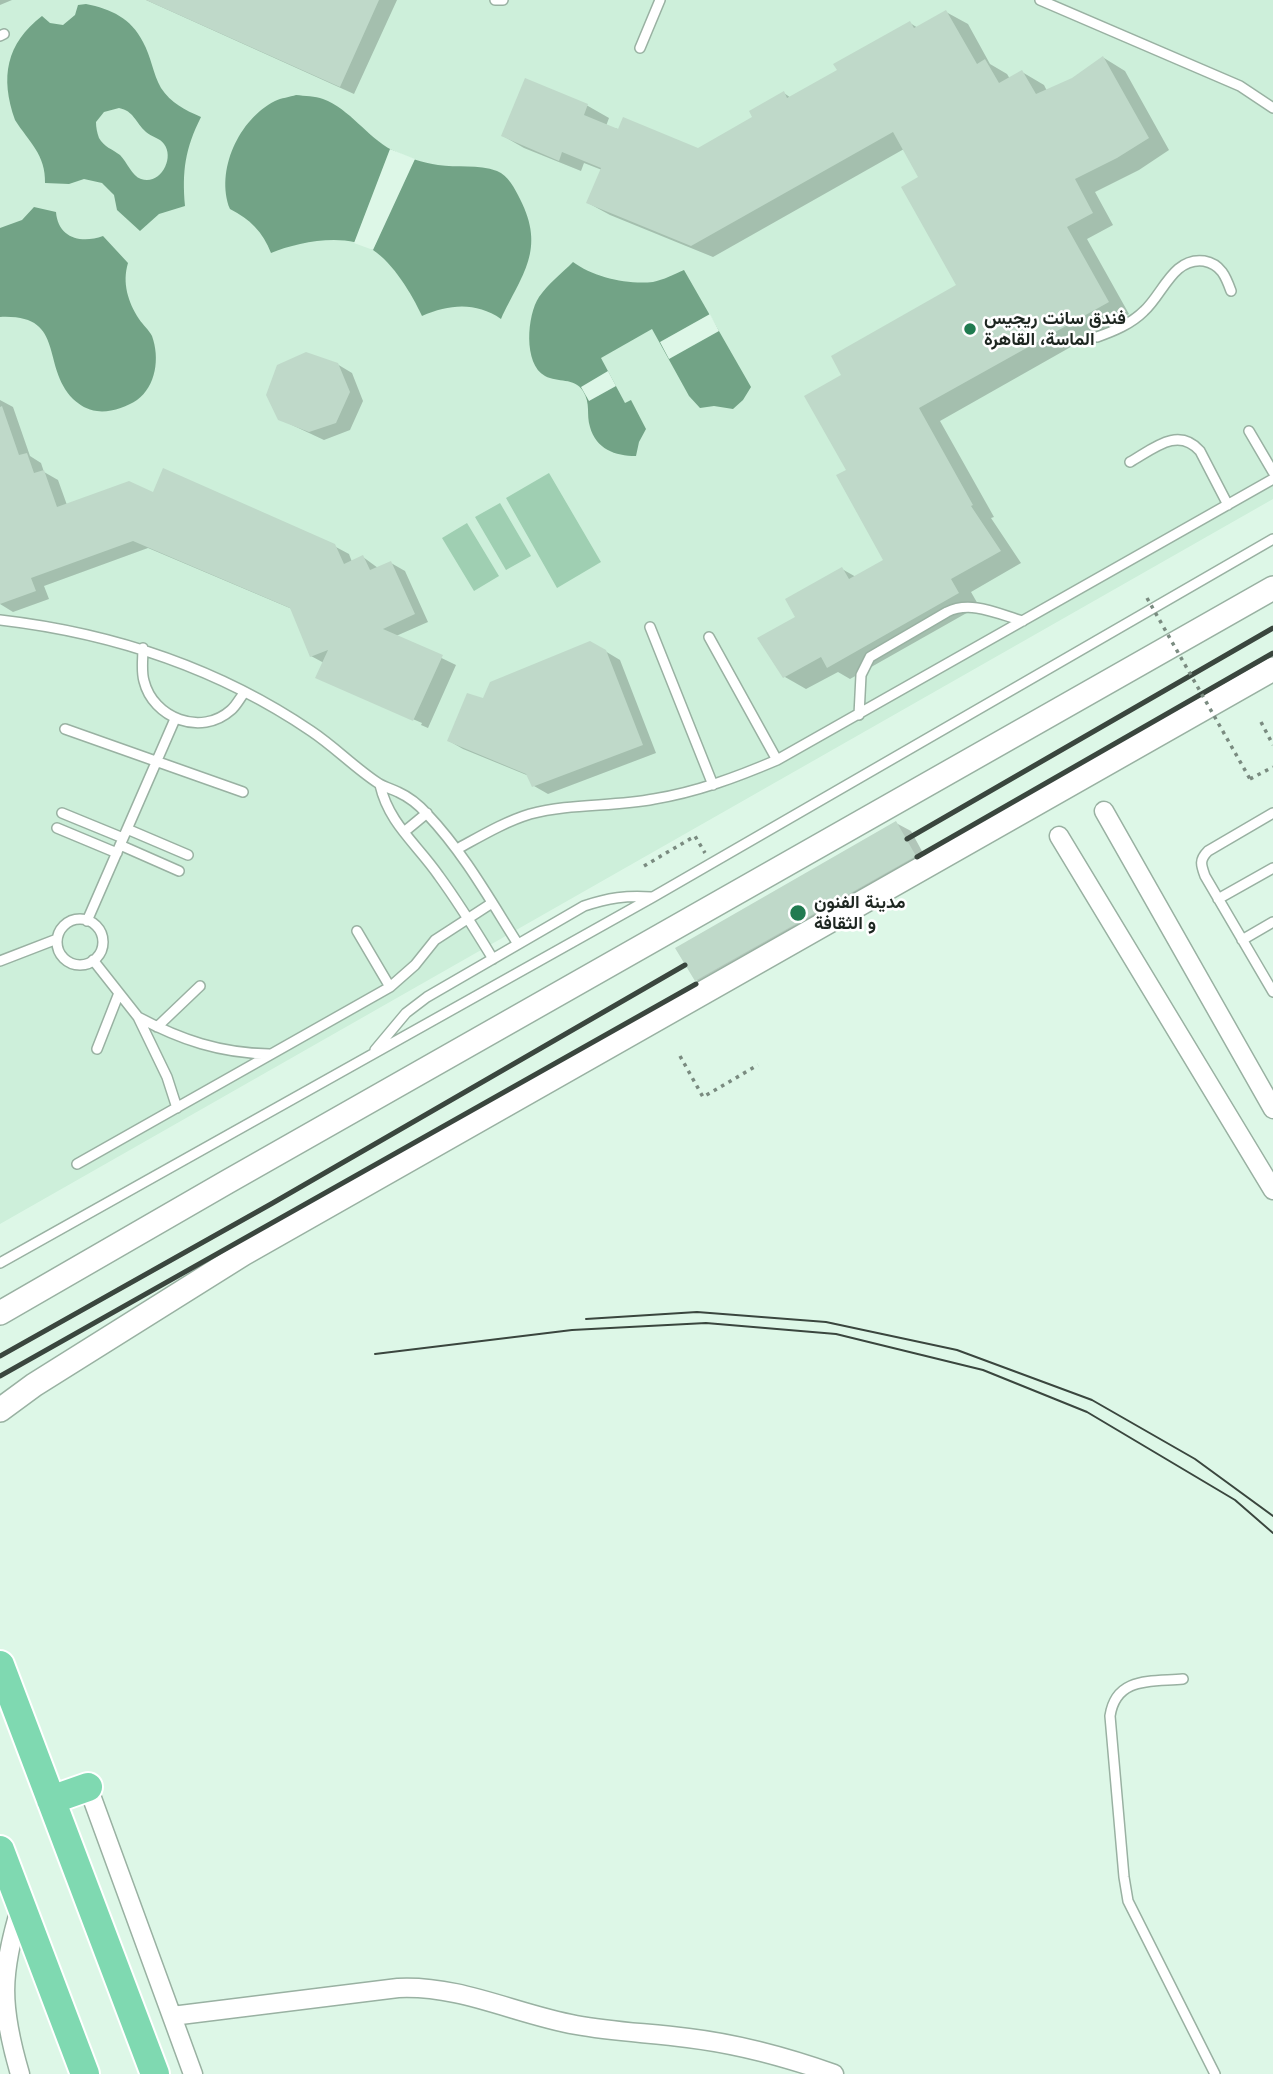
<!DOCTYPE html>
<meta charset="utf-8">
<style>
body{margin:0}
canvas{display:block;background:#ddf7e7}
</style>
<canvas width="1273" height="2074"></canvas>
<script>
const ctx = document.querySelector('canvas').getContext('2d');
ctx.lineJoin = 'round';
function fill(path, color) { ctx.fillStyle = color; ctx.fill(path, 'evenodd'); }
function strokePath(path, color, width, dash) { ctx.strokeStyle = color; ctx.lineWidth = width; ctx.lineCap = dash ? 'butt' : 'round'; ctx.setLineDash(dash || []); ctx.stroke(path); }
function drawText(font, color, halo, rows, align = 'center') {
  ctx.font = font + ' "PT Serif",Vazirmatn,serif'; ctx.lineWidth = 5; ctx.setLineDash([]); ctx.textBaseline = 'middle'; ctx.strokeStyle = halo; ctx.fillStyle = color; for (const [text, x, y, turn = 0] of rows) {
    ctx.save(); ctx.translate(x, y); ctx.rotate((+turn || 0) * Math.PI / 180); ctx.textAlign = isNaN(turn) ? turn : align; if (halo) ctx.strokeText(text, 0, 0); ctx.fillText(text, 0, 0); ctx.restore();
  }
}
fill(new Path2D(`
 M0 0H1273V499L0 1224Z`), '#cdefda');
fill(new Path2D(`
 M549 473 601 562 557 588 506 498Z
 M500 503 531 556 506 570 475 517Z
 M467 523 499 576 474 591 442 538Z`), '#9fcfb2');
fill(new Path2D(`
 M86 4C111 9 131 18 143 42 151 56 153 74 161 88 171 103 185 110 201 117 185 149 182 171 185 206L159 214 140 231 117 210 114 195 102 183 84 179 69 184 45 183C46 155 29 142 15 120 0 77 6 44 42 16L50 23 63 25 75 15 78 5ZM119 108C134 111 135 122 146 132 152 137 160 138 164 144 175 158 160 186 141 179 132 176 127 162 120 155 112 149 104 147 99 138 97 133 96 127 96 122L104 112Z
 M296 95C305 96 315 96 323 99 350 109 367 137 392 150 406 157 423 163 438 165 457 168 478 164 497 171 508 175 515 189 520 199 546 250 522 274 501 319 476 302 450 304 422 316 412 294 393 263 373 250 347 232 298 242 271 253 263 232 250 219 230 209 215 171 239 119 275 101 281 98 290 97 296 95Z
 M34 207 56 212C58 238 81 244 103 236L128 263C122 283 128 302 139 319 143 325 149 330 152 336 160 358 156 386 137 400 127 407 109 413 97 411 87 410 80 405 73 399 40 365 67 314 0 317V228L22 220Z
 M573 262C593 277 628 285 653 282 663 280 675 274 684 270L751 387 743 400 733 409 714 406 700 408 689 396 652 329 601 358 625 403 631 400 646 429 639 442 636 456C615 456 596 449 590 427 586 414 591 404 583 391 574 377 558 383 545 376 523 364 527 315 539 297 548 284 562 273 573 262Z`), '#72a386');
fill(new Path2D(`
 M390 149 415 159 373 250 354 243Z
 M710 314 719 331 669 359 660 342Z
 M608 371 616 386 589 401 581 387Z`), '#ddf7e7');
fill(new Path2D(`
 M0 0H12L0 5Z
 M146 0H397L354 94Z
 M946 12 968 24 990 64 1007 74 1010 79 1022 72 1044 85 1047 91 1072 80 1104 58 1125 71 1169 150 1139 170 1095 192 1113 225 1087 239 1129 314 940 421 994 517 991 518 1021 563 971 592 979 606 850 679 838 672 806 689 785 677 797 617 842 569 856 577 886 560 848 471 843 375 959 286 921 177 904 149 713 257 610 215 588 203 602 170 584 163 581 171 524 148 503 136 526 81 588 106 609 118 606 126 698 149 754 118 784 93 791 98 839 71 910 23 918 28Z
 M337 364 352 373 363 401 350 430 324 440 279 419Z
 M0 400 13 407 30 456 41 463 44 472 58 480 67 505 154 494 334 546 349 554 352 562 363 557 378 568 391 563 405 571 428 622 396 636 456 665 428 728 421 725 422 723 317 678 324 663 311 656 292 609 148 548 44 586 49 599 13 612 0 604Z
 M605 651 620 660 656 753 548 794 534 786 529 776 463 749 449 741 484 700Z
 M896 823 911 831 929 864 710 988 696 980Z`), '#0003');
fill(new Path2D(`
 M146 0H379L340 87Z
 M946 10 977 64 985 59 999 83 1022 70 1036 94 1072 78 1103 56 1149 138 1117 158 1075 179 1093 213 1067 227 1109 302 919 408 973 505 971 506 1001 551 951 579 959 593 827 668 821 657 783 678 757 638 795 617 785 599 842 567 849 579 883 560 836 475 846 470 804 396 841 375 831 356 956 285 901 187 918 177 893 132 691 246 586 203 601 168 562 152 559 161 501 136 525 78 588 104 584 115 618 129 623 117 698 148 752 117 749 111 784 91 787 98 837 70 833 64 910 21 914 28Z
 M306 352 338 363 350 392 336 423 309 432 278 420 266 395 277 365Z
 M2 406 19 455 27 453 34 473 44 470 57 507 129 481 153 492 163 468 335 544 344 564 363 555 370 570 391 561 415 614 383 629 443 655 413 721 315 678 328 650 310 657 290 608 133 541 31 578 36 591 0 604V407Z
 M590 641 606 650 643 745 532 787 526 774 447 741 467 693 483 698 490 682Z
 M896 821 916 856 695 981 675 948Z`), '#bfd9c9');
const service = new Path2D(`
 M495 0H503
 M1040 0 1240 86 1273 108
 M0 36 4 34
 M640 48 660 0
 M1097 337C1114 331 1131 324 1144 311 1163 294 1173 257 1204 261 1221 264 1226 277 1231 291
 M1249 431 1273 472
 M1130 462C1153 449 1178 426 1200 451L1228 505
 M0 620C112 633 218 668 311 731 335 747 355 768 378 783 384 787 392 789 398 792 409 797 419 805 427 814 464 853 490 900 518 944
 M650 627 713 785
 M709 637 777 760
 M143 648C143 659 141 671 144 681 153 718 201 737 231 710 236 706 240 698 244 693
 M859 715 861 675 870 657 947 612C971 600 998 614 1023 621
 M65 729 243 792
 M380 785C389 824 417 844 439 876 458 902 476 931 493 959
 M62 813 123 838
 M1273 813 1208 851C1199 860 1201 865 1205 876L1273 992
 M57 828 117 853
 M127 829 188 855
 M404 832 427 813
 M120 845 179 871
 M457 849C481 836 504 822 530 814 571 803 613 807 654 799 697 792 737 777 777 760L1273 479
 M1218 899 1273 868
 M57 942a23 23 0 1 1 46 0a23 23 0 1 1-46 0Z
 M87 921 175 719
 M357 931 390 987
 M1242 940 1273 922
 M93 960 138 1017 167 1077 177 1108
 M0 961 57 939
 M138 1017C181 1040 220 1053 269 1054
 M157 1027 200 986
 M97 1049 119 993
 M375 1050 406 1013 427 997 584 906C608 898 627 895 651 897
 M77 1164 390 987 415 965 435 940 492 903
 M0 1263 653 897 1273 539
 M1183 1679C1152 1682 1116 1676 1110 1716L1124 1877 1128 1901 1215 2074`);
const minor = new Path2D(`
 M1104 811 1273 1109
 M1059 836 1273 1190
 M88 1787 193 2074
 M172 2016 398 1988C461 1985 515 2014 576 2025 613 2032 651 2033 688 2038 738 2044 786 2057 834 2074
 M20 2074C0 2006 0 1974 21 1906`);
const tertiary = new Path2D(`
 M0 1313 227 1182 1273 588
 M0 1410 34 1385 243 1254 1273 669`);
const primary = new Path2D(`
 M0 1665 155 2074
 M51 1800 88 1787
 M0 1850 85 2074`);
strokePath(service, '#99b1a2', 12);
strokePath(minor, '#99b1a2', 21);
strokePath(tertiary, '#99b1a2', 26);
strokePath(primary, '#fff', 32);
strokePath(new Path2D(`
 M1261 722 1273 745
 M1250 779 1273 767
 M644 866 695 836 705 853
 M680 1056 703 1097 758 1065`), '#7a8b80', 3.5, [3.5, 5]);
strokePath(service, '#fff', 9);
strokePath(minor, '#fff', 18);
strokePath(tertiary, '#fff', 23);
strokePath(primary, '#7fd9b1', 28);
strokePath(new Path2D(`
 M586 1319 697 1312 826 1322 957 1350 1092 1400 1195 1459 1273 1516
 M375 1354 572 1330 706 1323 836 1334 983 1370 1087 1412 1235 1500 1273 1533`), '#3a463e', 2);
strokePath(new Path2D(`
 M907 839 1273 628
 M917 857 1273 653
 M0 1356 271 1204 685 965
 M0 1376 696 984`), '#3a463e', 5);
strokePath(new Path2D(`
 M1147 598 1250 779`), '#7a8b80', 3.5, [3.5, 5]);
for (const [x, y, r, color] of [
 [970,329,7,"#207b50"],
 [798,913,9,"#207b50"]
]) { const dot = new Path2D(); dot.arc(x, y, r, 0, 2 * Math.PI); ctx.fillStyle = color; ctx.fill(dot); strokePath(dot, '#fff', 2.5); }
drawText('bold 18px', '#1d2620', '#fff', [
 ["فندق سانت ريجيس",984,319],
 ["الماسة، القاهرة",984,340],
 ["مدينة الفنون",814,903],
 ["و الثقافة",814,924]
], 'left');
</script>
